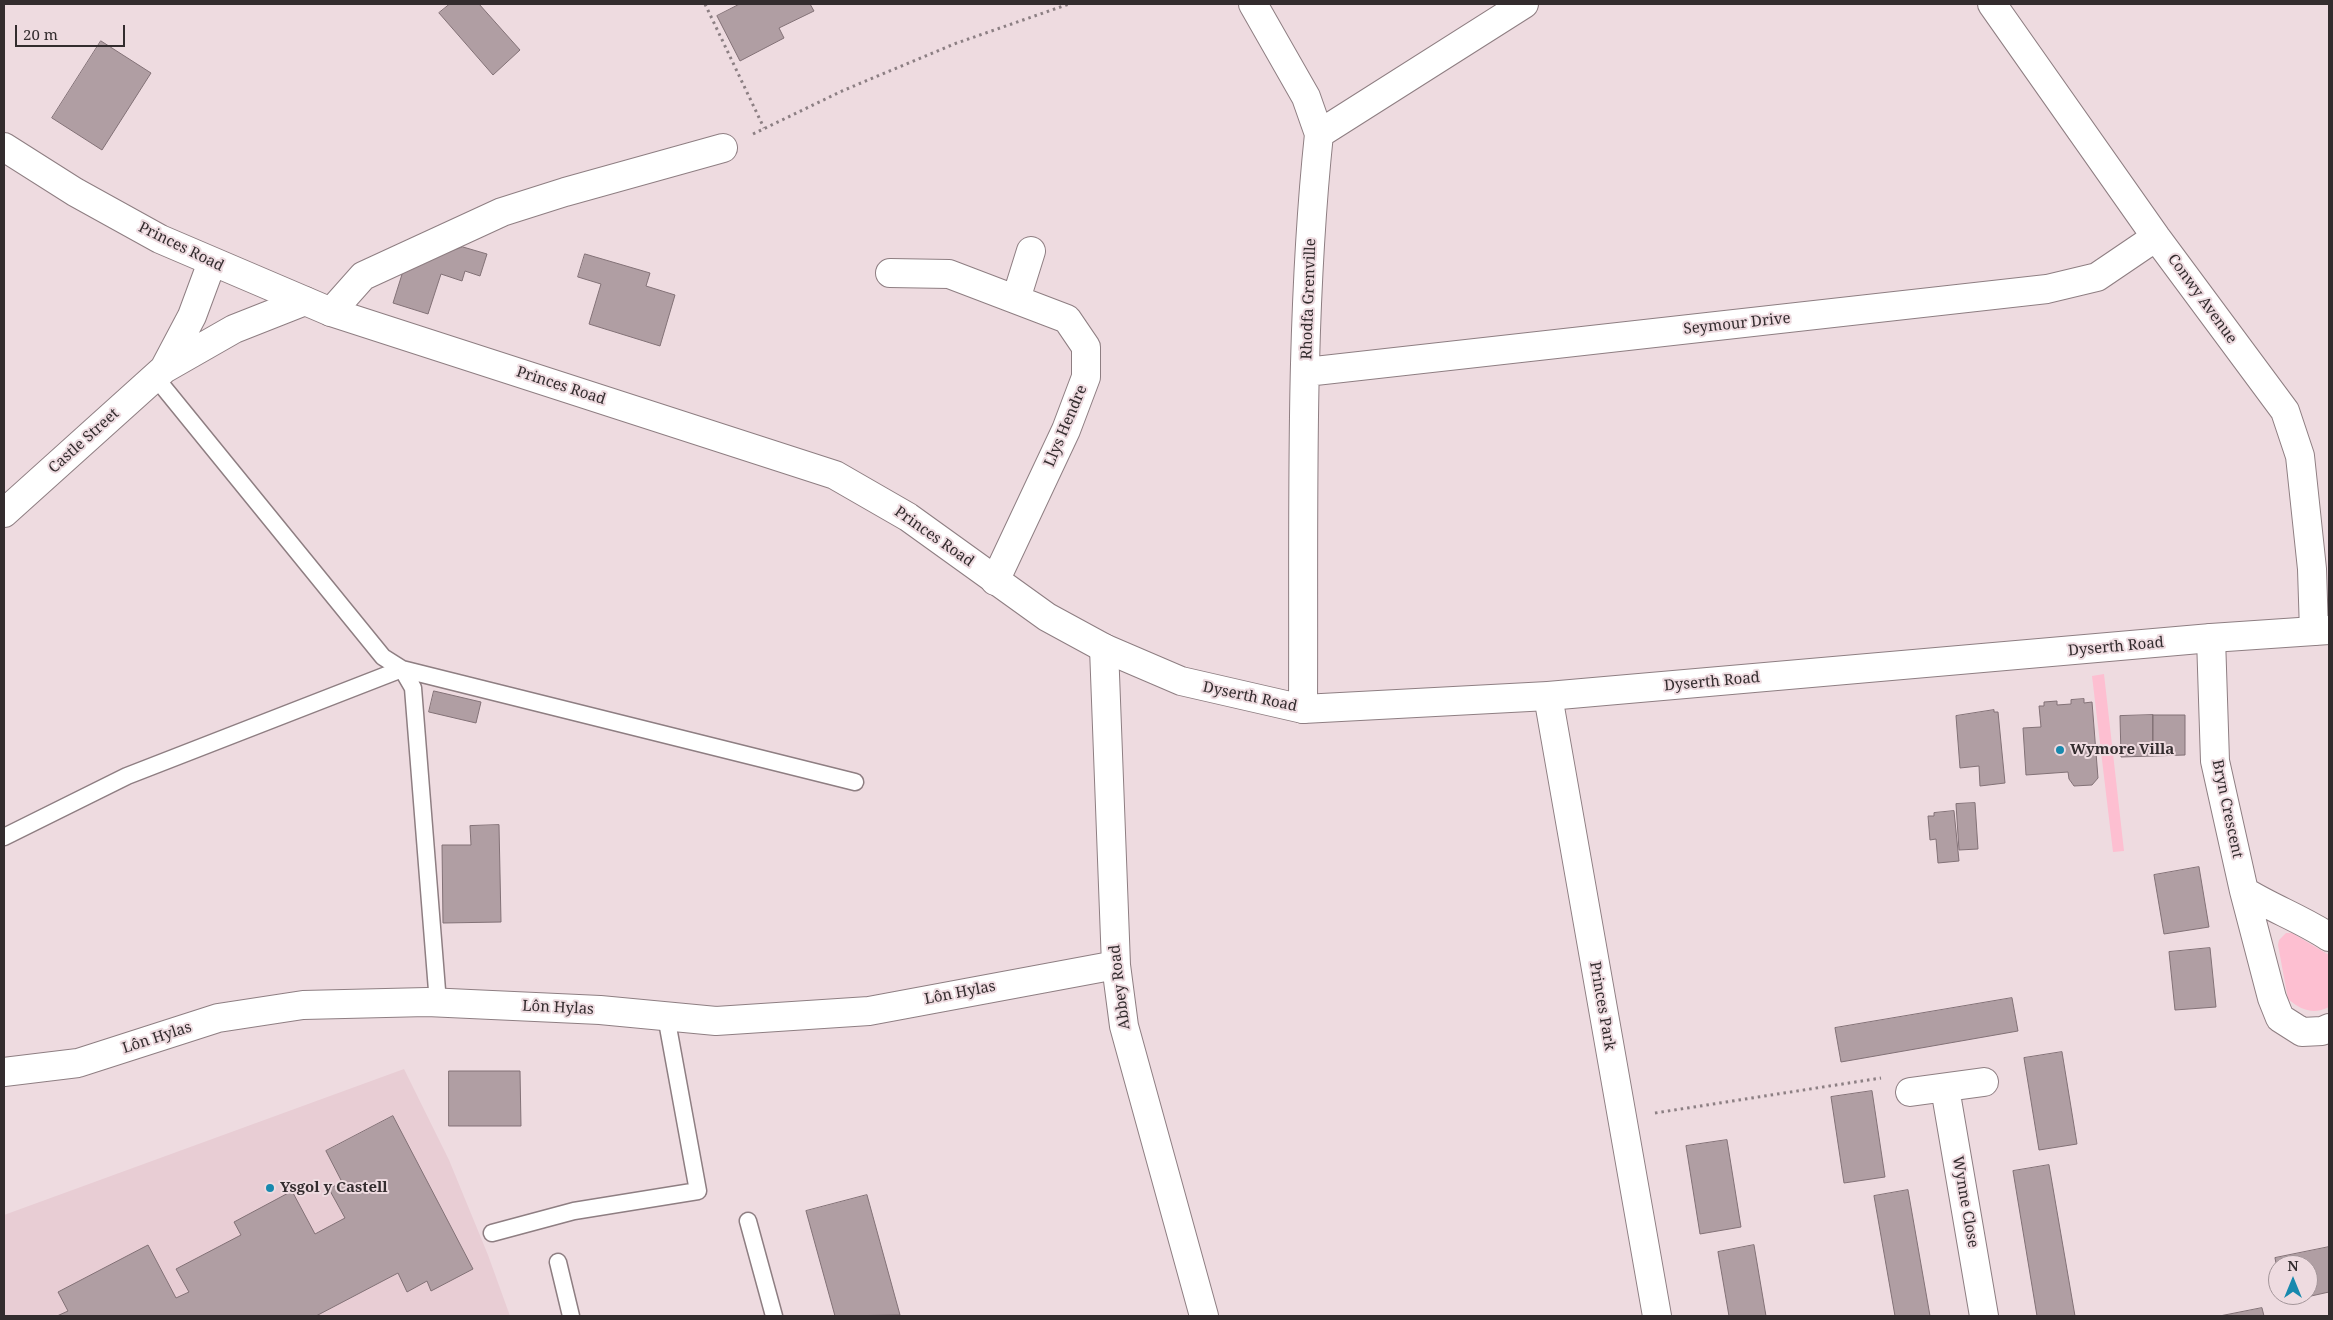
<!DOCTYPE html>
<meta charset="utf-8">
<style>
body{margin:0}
#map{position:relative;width:2333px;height:1320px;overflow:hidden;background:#eedbe0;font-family:"Noto Serif",serif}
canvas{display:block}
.frame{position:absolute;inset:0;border:5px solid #332c2e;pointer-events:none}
.north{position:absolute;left:2268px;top:1255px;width:50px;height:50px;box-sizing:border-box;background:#eedbe0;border:1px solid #a39599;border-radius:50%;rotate:0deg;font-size:14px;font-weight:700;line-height:20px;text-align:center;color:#332c2e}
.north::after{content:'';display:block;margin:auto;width:18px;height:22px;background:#1889ae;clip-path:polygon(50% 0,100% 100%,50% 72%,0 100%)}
.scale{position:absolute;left:15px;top:25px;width:110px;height:22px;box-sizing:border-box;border:2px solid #332c2e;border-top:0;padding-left:6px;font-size:15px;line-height:18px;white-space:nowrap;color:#332c2e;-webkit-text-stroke:4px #eedbe0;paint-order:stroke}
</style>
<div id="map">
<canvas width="2333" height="1320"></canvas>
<div class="frame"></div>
<div class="north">N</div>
<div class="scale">20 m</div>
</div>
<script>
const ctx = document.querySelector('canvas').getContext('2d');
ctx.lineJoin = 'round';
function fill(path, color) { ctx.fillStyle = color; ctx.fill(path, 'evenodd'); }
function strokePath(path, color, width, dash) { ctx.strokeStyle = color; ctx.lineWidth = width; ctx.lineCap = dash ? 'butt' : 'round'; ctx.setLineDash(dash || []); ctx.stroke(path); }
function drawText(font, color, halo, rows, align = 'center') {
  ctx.font = font + ' "Noto Serif",serif'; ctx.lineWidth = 4; ctx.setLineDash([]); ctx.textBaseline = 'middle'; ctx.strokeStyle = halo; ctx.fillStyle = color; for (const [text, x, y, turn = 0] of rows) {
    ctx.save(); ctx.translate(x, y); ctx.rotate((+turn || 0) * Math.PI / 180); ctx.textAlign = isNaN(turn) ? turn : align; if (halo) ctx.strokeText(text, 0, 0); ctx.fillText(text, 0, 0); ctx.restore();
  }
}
fill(new Path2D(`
 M404 1069 449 1160 488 1255 510 1316H4V1215Z`), '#e8cdd4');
fill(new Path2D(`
 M2104 674 2124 851 2113 852 2092 676Z
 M2286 933H2292L2329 955V1007C2313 1015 2301 1010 2288 999L2278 945 2279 940Z`), '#fdbfd1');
const building = new Path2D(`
 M450 4H479L520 50 493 75 439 13Z
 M740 4H810L814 11 779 28 784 38 740 61 717 16Z
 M101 41 151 73 102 150 52 118Z
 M463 247 487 254 480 276 465 271 462 281 441 274 428 314 393 303 404 268Z
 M585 254 650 273 646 286 675 295 660 346 589 324 601 284 578 277Z
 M434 691 481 702 476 723 429 712Z
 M2084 699V703L2092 702 2098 778 2092 785 2074 786 2069 779 2068 772 2026 775 2023 728 2041 727 2039 706H2044V702L2057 701V705L2071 704V700Z
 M1994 710V712H1998L2005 783 1980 786 1979 766 1960 768 1956 716Z
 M2153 715V756L2121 757 2120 716Z
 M2153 715H2185V755L2153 756Z
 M1975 803 1978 849 1959 850 1956 804Z
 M1954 811 1959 861 1938 863 1936 839 1930 840 1928 816H1934V813Z
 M499 825 501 922 443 923 442 845H471L470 826Z
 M2199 867 2209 927 2164 934 2154 875Z
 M2210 948 2216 1007 2175 1010 2169 952Z
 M2012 998 2018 1031 1841 1062 1835 1028Z
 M2062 1052 2077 1144 2039 1150 2024 1058Z
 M449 1071H520L521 1126H449Z
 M1872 1091 1885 1177 1844 1183 1831 1097Z
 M393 1116 473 1269 431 1291 427 1281 407 1292 398 1273 316 1316H57L68 1311 58 1292 148 1245 176 1298 189 1292 176 1269 241 1235 234 1222 292 1191 315 1234 345 1218 329 1189 342 1182 326 1151Z
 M1727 1140 1741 1227 1700 1234 1686 1146Z
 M2049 1165 2075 1316H2037L2013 1171Z
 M1908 1190 1930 1316H1895L1874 1196Z
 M867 1195 900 1315 835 1316 806 1211Z
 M1754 1245 1766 1316H1729L1718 1252Z
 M2329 1247V1292L2284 1302 2282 1295H2308V1265H2278V1274L2275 1258Z
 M2262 1308 2264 1316H2220Z`);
fill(building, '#b09ea3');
strokePath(building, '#827176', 1);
const lane = new Path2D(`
 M156 378 383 657 402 669 855 782
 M4 837 127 776 402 669 413 688 438 1003
 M748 1221 774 1316
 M492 1233 574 1211 698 1191 666 1016
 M558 1262 571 1316`);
const street = new Path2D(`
 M1253 4 1306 97 1319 134
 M1992 4 2156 237 2285 411 2300 456 2312 569 2314 631
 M890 273 949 274 1067 319 1086 347V377L1066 430 995 581
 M1016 299 1031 251
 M331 312 363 276 502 212 565 192 723 148
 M164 369 192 316 212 262
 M1306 372 2047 289 2097 277 2156 237
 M4 513 164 369 234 329 305 301
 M2211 638 2215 761 2244 891 2272 998 2280 1018 2302 1032 2322 1031 2329 1028
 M1104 648 1116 965 1124 1026 1204 1316
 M1548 696 1657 1316
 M1303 709C1304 517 1299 324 1319 134L1524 4
 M2244 891C2271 908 2302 919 2329 937
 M4 1072 78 1063 218 1018 303 1005 427 1002 600 1010 716 1021 869 1011 1116 965
 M1945 1088 1984 1316
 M1910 1092 1984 1082`);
const secondary = new Path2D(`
 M4 147 75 192 160 239 331 312 835 475 908 517 1047 617 1104 648 1181 681 1303 709 1548 696 2211 638 2329 630`);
strokePath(lane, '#8e7e82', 19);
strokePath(street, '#8e7e82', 30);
strokePath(secondary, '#8e7e82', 30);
strokePath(new Path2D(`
 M705 4 764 128
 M753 134 842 91 954 44 1069 4
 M1655 1113 1881 1078`), '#8c7f83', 3, [2.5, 4]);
strokePath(lane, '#fff', 16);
strokePath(street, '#fff', 28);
strokePath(secondary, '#fff', 28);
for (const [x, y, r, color] of [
 [2060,750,5,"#1889ae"],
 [270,1188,5,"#1889ae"]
]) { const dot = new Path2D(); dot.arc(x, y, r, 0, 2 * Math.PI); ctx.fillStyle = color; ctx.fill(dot); strokePath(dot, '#eedbe0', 2); }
drawText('15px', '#332c2e', '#eedbe0', [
 ["Princes Road",181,247,26],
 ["Rhodfa Grenville",1309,299,-88],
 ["Conwy Avenue",2202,299,54],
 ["Seymour Drive",1737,324,-6],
 ["Princes Road",561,386,18],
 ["Llys Hendre",1066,426,-67],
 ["Castle Street",84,441,-42],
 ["Princes Road",934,537,35],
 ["Dyserth Road",2116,647,-5],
 ["Dyserth Road",1712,682,-5],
 ["Dyserth Road",1250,697,12],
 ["Bryn Crescent",2227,809,78],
 ["Abbey Road",1120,987,-97],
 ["Lôn Hylas",960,993,-11],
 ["Princes Park",1602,1006,80],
 ["Lôn Hylas",558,1008,3],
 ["Lôn Hylas",157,1038,-18],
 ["Wynne Close",1965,1202,80]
]);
drawText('bold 15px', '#332c2e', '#eedbe0', [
 ["Wymore Villa",2070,750],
 ["Ysgol y Castell",280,1188]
], 'left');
</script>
